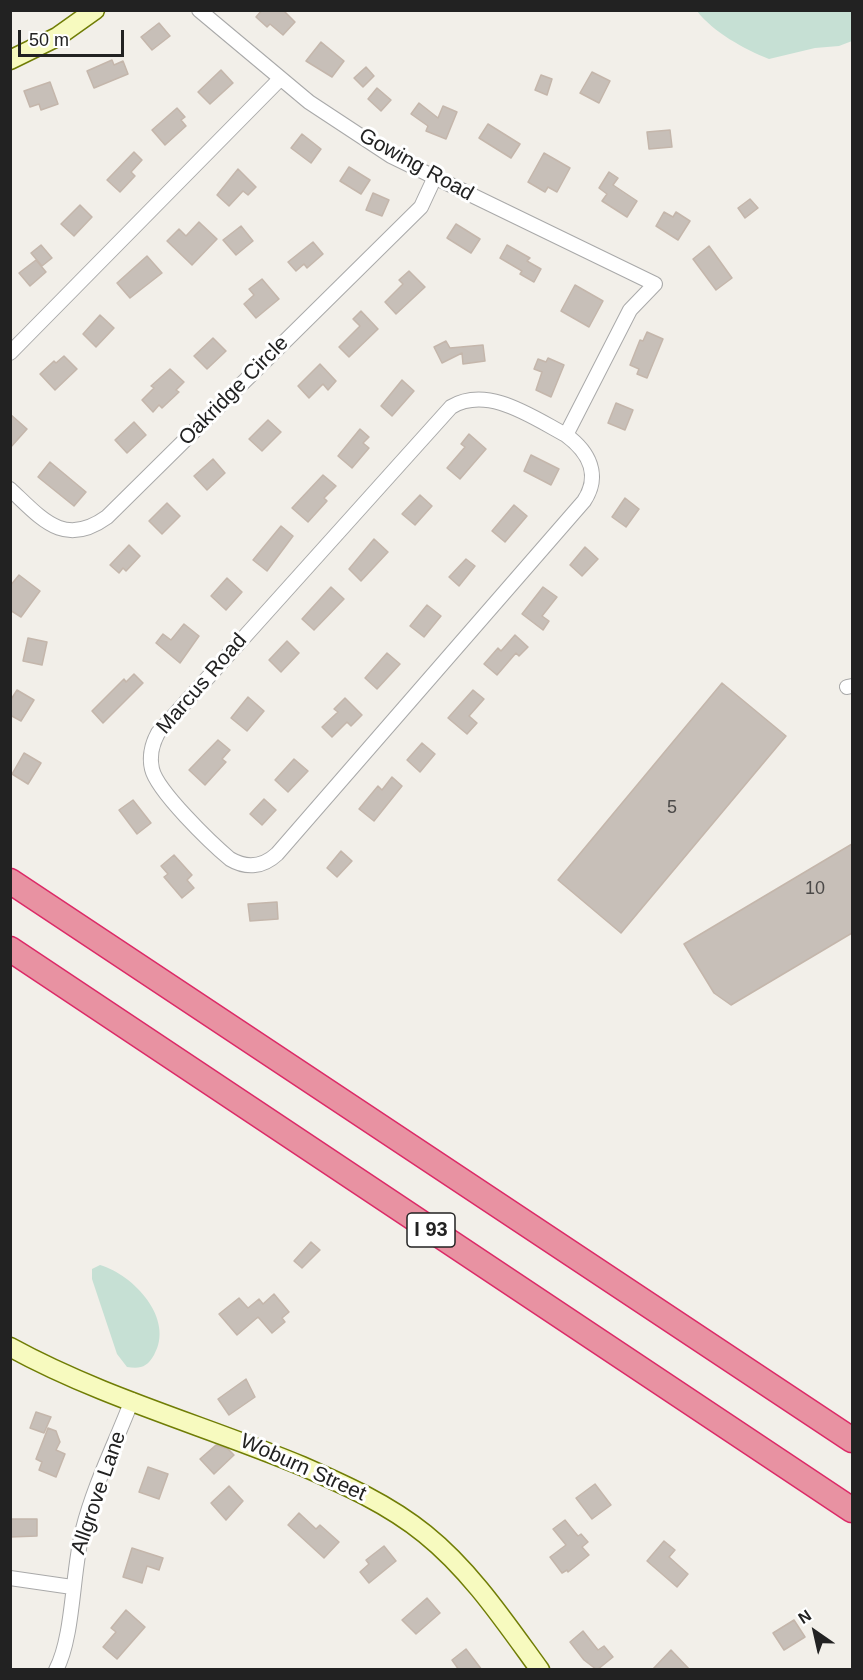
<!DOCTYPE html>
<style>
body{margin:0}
#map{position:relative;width:863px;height:1680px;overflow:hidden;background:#f2efe9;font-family:Arial,sans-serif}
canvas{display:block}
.frame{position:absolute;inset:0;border:12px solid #222;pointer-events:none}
.north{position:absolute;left:785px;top:1602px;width:60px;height:60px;-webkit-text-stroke:4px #fff;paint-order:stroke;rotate:326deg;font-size:16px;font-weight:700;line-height:24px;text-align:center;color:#222}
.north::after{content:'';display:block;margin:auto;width:21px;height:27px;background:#222;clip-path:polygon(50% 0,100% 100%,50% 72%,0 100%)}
.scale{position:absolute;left:18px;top:30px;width:106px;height:27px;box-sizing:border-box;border:3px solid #222;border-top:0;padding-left:8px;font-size:18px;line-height:21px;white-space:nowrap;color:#222;-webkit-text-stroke:4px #fff;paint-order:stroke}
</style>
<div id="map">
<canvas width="863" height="1680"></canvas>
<div class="frame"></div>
<div class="north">N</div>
<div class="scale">50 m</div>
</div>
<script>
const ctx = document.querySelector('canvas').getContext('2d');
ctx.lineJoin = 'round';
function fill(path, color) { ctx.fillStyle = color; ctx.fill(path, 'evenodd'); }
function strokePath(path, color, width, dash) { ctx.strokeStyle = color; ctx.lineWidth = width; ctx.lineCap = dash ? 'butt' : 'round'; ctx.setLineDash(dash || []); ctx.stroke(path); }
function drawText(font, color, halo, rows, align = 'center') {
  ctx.font = font + ' Arial,sans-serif'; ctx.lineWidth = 6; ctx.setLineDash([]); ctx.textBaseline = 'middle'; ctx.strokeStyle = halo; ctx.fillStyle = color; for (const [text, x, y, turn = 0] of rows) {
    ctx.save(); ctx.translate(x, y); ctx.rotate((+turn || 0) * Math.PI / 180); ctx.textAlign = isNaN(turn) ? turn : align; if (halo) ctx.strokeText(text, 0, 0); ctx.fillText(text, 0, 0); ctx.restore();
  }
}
fill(new Path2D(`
 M697 11H852V41L839 46 815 48 769 59C744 49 713 32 697 11Z
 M100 1265C134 1275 175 1319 154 1355 147 1367 141 1369 127 1367L117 1354 92 1279V1269Z`), '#c6e0d4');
const building = new Path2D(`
 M262 10H283L295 22 283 35 270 24 267 27 256 17Z
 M159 23 170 36 152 50 141 37Z
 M321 42 344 61 332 77 306 61Z
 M112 60 114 65 123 61 128 74 94 88 87 71Z
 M366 67 374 76 363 87 354 78Z
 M221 70 233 83 210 104 198 92Z
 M592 72 610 81 599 103 580 93Z
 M541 75 552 79 547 95 535 90Z
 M50 82 58 104 41 110 39 104 30 107 24 91Z
 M377 88 391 100 381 111 368 99Z
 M419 103 438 118 443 106 457 112 446 139 426 131 428 126 411 114Z
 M177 108 185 117 181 120 186 126 165 145 152 130Z
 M488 124 520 144 511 158 479 138Z
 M670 130 672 147 649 149 647 132Z
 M302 134 321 149 311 163 291 148Z
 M134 152 142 160 131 172 135 176 120 192 107 180Z
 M544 153 570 168 557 192 548 187 545 192 528 182Z
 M349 167 370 180 361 194 340 181Z
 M238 169 256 187 248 195 243 191 229 206 217 195Z
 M609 172 618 178 613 185 637 201 627 217 602 201 607 194 599 188Z
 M373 193 389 200 382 216 366 210Z
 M750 199 758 208 745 218 738 208Z
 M80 205 92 217 74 236 61 224Z
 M664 212 673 217 676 212 690 221 678 240 656 226Z
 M199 222 217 239 192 265 167 241 179 229 186 236Z
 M456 224 480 239 471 253 447 238Z
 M241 226 253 241 236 255 223 240Z
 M313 242 323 254 307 268 304 264 296 271 288 262Z
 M41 245 52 258 42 266 31 253Z
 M507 245 530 258 527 261 541 269 534 282 520 274 522 271 500 258Z
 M709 246 732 278 716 290 693 259Z
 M147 256 162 273 130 298 117 283Z
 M36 260 46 272 30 286 19 273Z
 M409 271 425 287 396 314 385 302 403 284 399 280Z
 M262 279 279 299 256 318 244 304 254 295 249 289Z
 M575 285 603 301 589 327 561 311Z
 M361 311 378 329 349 357 339 347 360 326 353 319Z
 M100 315 114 328 96 347 83 334Z
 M647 332 663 339 647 378 637 374 639 369 630 365 640 340 643 341Z
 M213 338 226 351 207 369 194 356Z
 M446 341 450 348 483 345 485 361 463 364 462 353 442 363 434 347Z
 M64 356 77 369 55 390 40 374 54 361 56 363Z
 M548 358 564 365 551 397 536 390 542 372 534 369 538 359 546 362Z
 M320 364 336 381 328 390 323 384 309 398 298 386Z
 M170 369 184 382 176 390 179 392 162 408 159 405 153 412 142 400 154 388 151 386Z
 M402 380 414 391 392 416 381 406Z
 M616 403 633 410 625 430 608 423Z
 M10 414 27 429 10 448Z
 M268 420 281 432 262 451 249 439Z
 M134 422 146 435 127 453 115 440Z
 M360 429 369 437 363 443 369 448 352 468 338 456Z
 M469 434 486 449 460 479 447 468 465 447 461 444Z
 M531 455 559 469 551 485 524 471Z
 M213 459 225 473 207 490 194 476Z
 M50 462 86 492 74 506 38 477Z
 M323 475 336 486 324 498 327 501 308 522 292 508Z
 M420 495 432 506 415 525 402 514Z
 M625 498 639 509 626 527 612 517Z
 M167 503 180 516 162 534 149 521Z
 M514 505 527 516 505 542 492 531Z
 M281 526 293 536 267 571 253 560Z
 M374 539 388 552 361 581 349 569Z
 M129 545 140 556 126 571 123 568 119 573 110 565Z
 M585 547 598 559 582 576 570 565Z
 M466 559 475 566 459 586 449 577Z
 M19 575 40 591 21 617 10 610V586Z
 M227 578 242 592 226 610 211 596Z
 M331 587 344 599 314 630 302 619Z
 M543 587 557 597 542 616 549 621 543 630 522 614Z
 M427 605 441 616 424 637 410 626Z
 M184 624 199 636 180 663 156 643 163 634 171 640Z
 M515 635 528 647 519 656 516 653 497 675 484 664 498 648 501 651Z
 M28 638 47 642 42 665 23 661Z
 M287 641 299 653 281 672 269 660Z
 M387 653 400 664 377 689 365 678Z
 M134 674 143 683 103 723 92 711 124 679 126 682Z
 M722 683 786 736 621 933 558 880Z
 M17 690 34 700 21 721 10 715V701Z
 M473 690 484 699 469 716 477 723 467 734 448 718Z
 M248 697 264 711 247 731 231 718Z
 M345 698 362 715 351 726 347 722 332 737 322 727 338 712 334 709Z
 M218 740 230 750 222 759 226 762 205 785 189 770Z
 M422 743 435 754 420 772 407 760Z
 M24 753 41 763 28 784 12 774Z
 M294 759 308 771 288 792 275 780Z
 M392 777 402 786 374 821 359 809 378 786 382 790Z
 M264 799 276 810 262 825 250 814Z
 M133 800 151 823 137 834 119 810Z
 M852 844V933L731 1005 714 993 684 944Z
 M341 851 352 861 337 877 327 868Z
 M174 855 192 875 187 880 194 888 182 898 164 877 168 874 161 866Z
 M277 902 278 919 250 921 248 904Z
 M311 1242 320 1250 302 1268 294 1261Z
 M274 1294 289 1312 282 1318 285 1322 272 1333 258 1317 237 1335 219 1314 239 1298 248 1308 259 1299 263 1304Z
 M246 1379 255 1397 229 1415 218 1399Z
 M36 1412 51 1417 44 1433 30 1428Z
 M48 1428 56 1431 60 1442 56 1450 65 1454 56 1477 39 1470 42 1462 36 1459Z
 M216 1445 228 1449 234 1455 214 1474 200 1459Z
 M148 1467 168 1474 159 1499 139 1492Z
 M595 1484 611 1505 592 1519 576 1498Z
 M229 1486 243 1501 226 1520 211 1503Z
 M299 1513 316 1529 320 1525 339 1542 324 1558 288 1525Z
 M10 1519H37V1536L10 1537Z
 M565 1520 578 1536 581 1534 588 1542 582 1547 589 1555 568 1572 567 1570 562 1573 550 1557 566 1545 553 1529Z
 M664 1541 675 1550 669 1557 688 1574 677 1587 647 1561Z
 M384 1546 396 1561 369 1583 360 1572 369 1564 366 1560Z
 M132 1548 163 1558 159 1570 147 1566 142 1583 123 1577Z
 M427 1598 440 1613 416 1634 402 1620Z
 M126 1610 145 1627 117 1659 103 1647 116 1632 111 1628Z
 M794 1620 805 1637 784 1650 773 1633Z
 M583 1631 598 1650 604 1646 613 1657 597 1670 584 1660 570 1642Z
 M466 1649 482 1670H459L452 1660Z
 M671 1650 690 1670H652Z`);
fill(building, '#c7bfb8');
strokePath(building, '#c4b6ab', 1.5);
const street = new Path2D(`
 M199 10 309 102 391 156 655 284 630 310 566 435C532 417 488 385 451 407L158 733C152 744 149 756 152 769 157 791 211 843 230 859 247 869 263 867 277 854L584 501C601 475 589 452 566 435
 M10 353 280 79
 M10 489C42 519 64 548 107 517L421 207 434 179
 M847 687 852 686
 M10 1578 72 1587
 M56 1670C74 1636 72 1570 83 1529 94 1485 116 1442 132 1400`);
const secondary = new Path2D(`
 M10 60 57 37 95 10
 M10 1347C101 1397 206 1426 302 1466 345 1485 388 1504 425 1534 471 1571 505 1622 540 1670`);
const highway = new Path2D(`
 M10 881 852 1440
 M10 949 852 1510`);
strokePath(street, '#a9a9a9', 16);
strokePath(secondary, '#707d05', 21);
strokePath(highway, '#dc2a67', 27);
strokePath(street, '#fff', 14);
strokePath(secondary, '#f7fabf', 18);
strokePath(highway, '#e892a2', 24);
drawText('18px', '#4b4948', null, [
 ["5",672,808],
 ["10",815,889]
]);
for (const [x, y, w] of [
 [431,1230,48]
]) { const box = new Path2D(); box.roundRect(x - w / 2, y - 17, w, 34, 4.5); ctx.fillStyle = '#fff'; ctx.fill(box); strokePath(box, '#222', 1.5); }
drawText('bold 20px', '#222', null, [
 ["I 93",431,1230]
]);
drawText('21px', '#222', '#fff', [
 ["Gowing Road",416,165,29],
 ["Oakridge Circle",234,391,-45],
 ["Marcus Road",202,684,-49],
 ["Woburn Street",303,1468,24],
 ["Allgrove Lane",99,1493,-71]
]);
</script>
